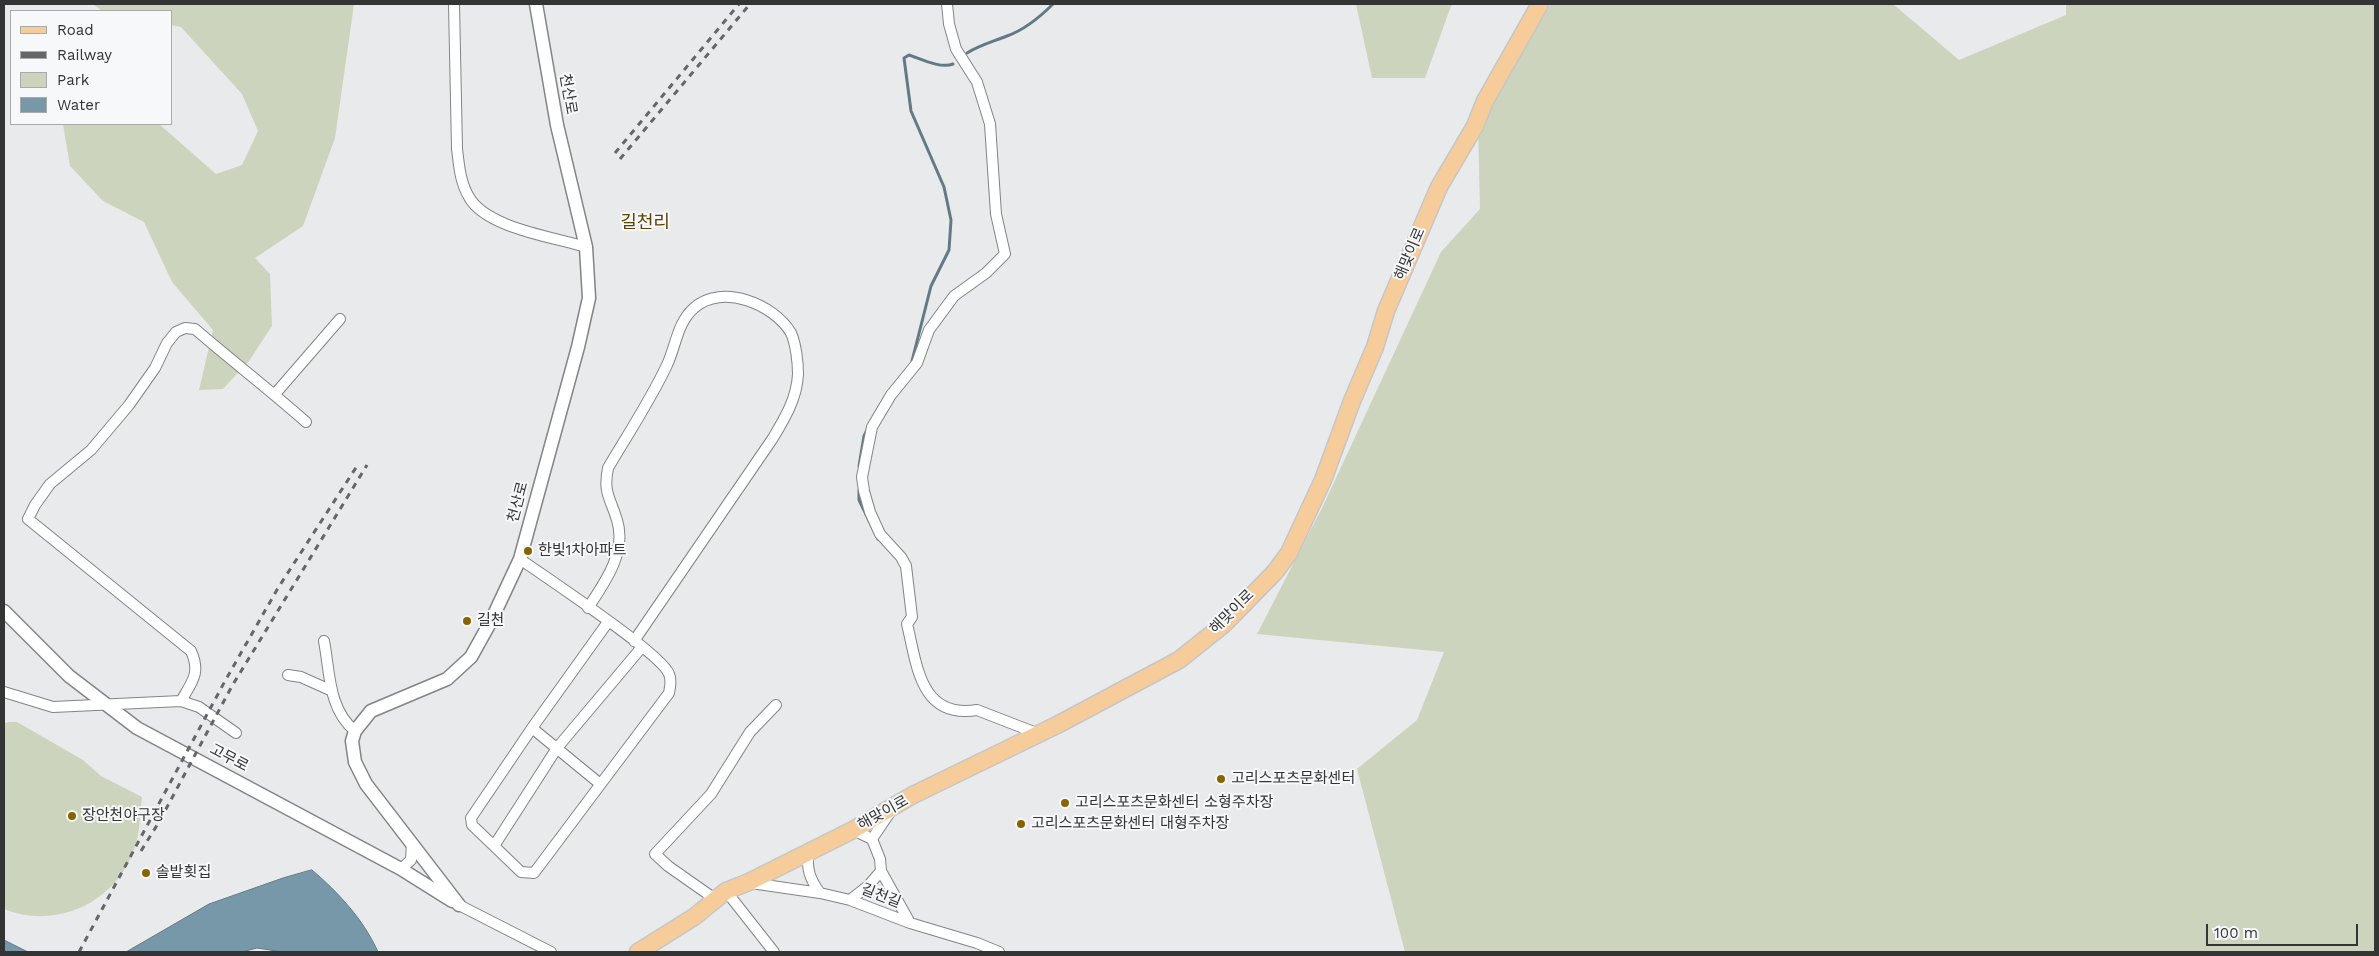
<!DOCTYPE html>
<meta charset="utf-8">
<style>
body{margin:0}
#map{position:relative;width:2379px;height:956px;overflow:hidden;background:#e9eaec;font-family:"Work Sans",sans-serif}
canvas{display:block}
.frame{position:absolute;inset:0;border:5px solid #333434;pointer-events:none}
.legend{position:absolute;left:10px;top:10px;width:162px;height:115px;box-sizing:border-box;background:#f7f8f9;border:1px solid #a9aaaa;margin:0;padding:6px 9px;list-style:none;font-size:15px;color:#333434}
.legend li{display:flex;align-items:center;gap:10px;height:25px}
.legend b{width:25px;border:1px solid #a9aaaa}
.scale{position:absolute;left:2206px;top:924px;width:152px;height:22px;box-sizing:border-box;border:2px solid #333434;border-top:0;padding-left:6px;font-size:15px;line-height:18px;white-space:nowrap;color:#333434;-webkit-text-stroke:4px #f7f8f9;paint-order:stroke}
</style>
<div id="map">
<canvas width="2379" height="956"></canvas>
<div class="frame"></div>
<ul class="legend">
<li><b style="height:6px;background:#f6cc9b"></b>Road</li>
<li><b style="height:6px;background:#656667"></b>Railway</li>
<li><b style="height:14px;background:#cdd4be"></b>Park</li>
<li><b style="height:14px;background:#7798a9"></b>Water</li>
</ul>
<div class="scale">100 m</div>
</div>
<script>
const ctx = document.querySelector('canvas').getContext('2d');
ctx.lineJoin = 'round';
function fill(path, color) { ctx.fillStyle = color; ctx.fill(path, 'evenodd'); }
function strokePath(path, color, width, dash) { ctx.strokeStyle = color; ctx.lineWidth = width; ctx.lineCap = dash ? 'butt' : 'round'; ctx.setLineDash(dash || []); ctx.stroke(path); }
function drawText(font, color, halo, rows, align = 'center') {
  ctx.font = font + ' "Work Sans","Noto Sans KR",sans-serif'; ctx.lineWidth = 4; ctx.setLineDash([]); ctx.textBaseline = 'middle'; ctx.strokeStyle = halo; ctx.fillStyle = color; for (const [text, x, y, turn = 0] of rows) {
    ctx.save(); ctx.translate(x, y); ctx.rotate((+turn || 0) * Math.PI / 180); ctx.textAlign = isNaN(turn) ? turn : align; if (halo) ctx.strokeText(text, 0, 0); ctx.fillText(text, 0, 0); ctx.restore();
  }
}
fill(new Path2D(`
 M93 4H354L335 138 303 226 255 258 270 274 272 326 249 361 223 389 199 390 213 330 172 282 144 222 103 201 70 166 63 124H159L216 174 242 165 258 131 242 94 181 27 171 25V11H102Z
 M1356 4H1455L1451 6 1425 78H1372Z
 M1551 4H1893L1959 60 2066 15V4H2375V952H1405L1357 769 1417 720 1444 652 1257 634 1323 506 1441 252 1480 209 1478 124Z
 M10 722H17L83 760 101 776 142 797C140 815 140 833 134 850 115 903 56 930 4 909V723Z`), '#cdd4be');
const water = new Path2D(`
 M312 870C338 892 364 920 378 952H283L257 948 242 952H126L209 904 283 878Z
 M4 940 28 952H4Z`);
fill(water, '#7798a9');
strokePath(water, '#637a86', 1);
strokePath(new Path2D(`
 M967 53C980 45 992 42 1007 36 1024 30 1041 16 1053 4
 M912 361 931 286 949 250 951 220 944 187 911 111 904 58 909 55C921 59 941 69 953 64
 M859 466 864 436 868 428
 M859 490V500L878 539`), '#637a86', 3);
const minor = new Path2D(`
 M454 4 457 149C459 165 460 182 469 197 486 228 554 237 586 247
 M947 4 949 24 956 49 977 82 990 124 996 214 1005 254 986 273 954 296 929 330 917 363 891 395 872 427 862 477 864 491 870 512 880 534 901 557 906 566 912 617 907 624C917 665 920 719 977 710L1039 734
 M275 394 340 319
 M588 608C605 582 627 552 617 520 610 497 603 493 608 468 628 434 650 401 667 365 676 346 677 323 694 308 722 283 774 304 791 333 796 344 798 363 798 374 797 398 785 418 773 438L634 641
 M608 622 532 728 471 818 472 825 494 846 557 748 642 647
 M324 641C330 672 328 709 355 731
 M288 675 301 677 330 690
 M4 692 53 707 181 701C192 682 201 673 191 651L28 519 35 505 50 484 91 450 129 405 155 368 167 343 176 332 185 328 195 329C232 361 270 390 306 422
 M181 701 199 707 236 733
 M532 728 599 783
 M853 830 872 839 880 859 881 871 910 923
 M872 839 891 811
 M494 846 521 872 534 873 669 693C670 687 672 680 669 674 661 653 545 577 520 559
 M808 852C807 869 809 878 820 893
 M401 869 411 860 412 843
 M751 883 820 893 850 900 910 923 977 943 999 952
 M726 891 774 952
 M715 899 668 866 655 854 711 794 750 732 776 705
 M850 900 868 886 881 871
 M459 905 551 952`);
const tertiary = new Path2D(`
 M4 611 69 676 137 728 401 869 452 901
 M459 905 366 784 355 762 352 741 355 731 371 711 447 679 471 657 491 621 520 559 578 347 589 298 586 247 557 125 536 4`);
const primary = new Path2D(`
 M638 952 694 917 726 891 749 882 853 830 913 795 1057 725 1179 660 1223 625 1275 572 1289 553 1323 480 1352 401 1375 347 1386 311 1439 187 1475 126 1485 101 1540 4`);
strokePath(minor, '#838485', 12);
strokePath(tertiary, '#838485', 15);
strokePath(primary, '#c6c6c6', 19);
strokePath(minor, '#fff', 10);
strokePath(tertiary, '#fff', 12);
strokePath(primary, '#f6cc9b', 16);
strokePath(new Path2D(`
 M615 153 739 4
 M620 159 750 4
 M141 851 159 822 232 686 367 465
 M79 952 225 681 278 588 359 463`), '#656667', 3, [6, 6]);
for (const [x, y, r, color] of [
 [528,551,5,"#886400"],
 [467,621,5,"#886400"],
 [1221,779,5,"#886400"],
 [1065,803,5,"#886400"],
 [72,816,5,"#886400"],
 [1021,824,5,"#886400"],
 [146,873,5,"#886400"]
]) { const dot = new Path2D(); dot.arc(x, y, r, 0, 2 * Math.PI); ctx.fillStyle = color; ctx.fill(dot); strokePath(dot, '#f7f8f9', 2); }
drawText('15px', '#333434', '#f7f8f9', [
 ["천산로",568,94,80],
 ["해맞이로",1410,254,-67],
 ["천산로",518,502,-75],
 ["해맞이로",1232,612,-45],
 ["고무로",229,758,28],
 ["해맞이로",883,813,-29],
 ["길천길",881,896,21]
]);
drawText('15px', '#333434', '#f7f8f9', [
 ["한빛1차아파트",538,551],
 ["길천",477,621],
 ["고리스포츠문화센터",1231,779],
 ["고리스포츠문화센터 소형주차장",1075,803],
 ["장안천야구장",82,816],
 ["고리스포츠문화센터 대형주차장",1031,824],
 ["솔밭횟집",156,873]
], 'left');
drawText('18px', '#5c4304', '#f7f8f9', [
 ["길천리",645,223]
]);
</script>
